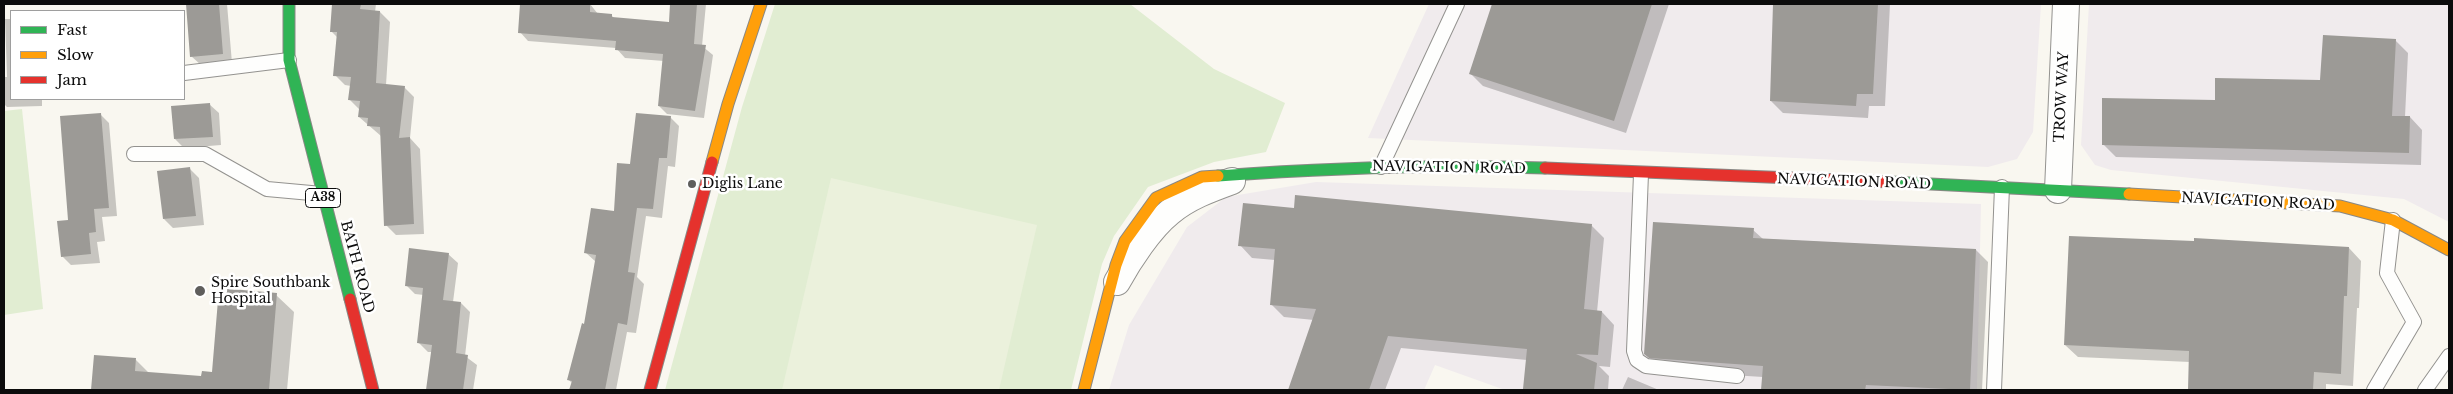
<!DOCTYPE html>
<style>
body{margin:0}
#map{position:relative;width:2453px;height:394px;overflow:hidden;background:#f9f7f0;font-family:"Libre Baskerville",serif}
canvas{display:block}
.frame{position:absolute;inset:0;border:5px solid #0c0c0c;pointer-events:none}
.legend{position:absolute;left:10px;top:10px;width:175px;height:90px;box-sizing:border-box;background:#fff;border:1px solid #9e9e9e;margin:0;padding:6px 9px;list-style:none;font-size:15px;color:#0c0c0c}
.legend li{display:flex;align-items:center;gap:10px;height:25px}
.legend b{width:25px;border:1px solid #9e9e9e}
</style>
<div id="map">
<canvas width="2453" height="394"></canvas>
<div class="frame"></div>
<ul class="legend">
<li><b style="height:6px;background:#30b455"></b>Fast</li>
<li><b style="height:6px;background:#ff9f0a"></b>Slow</li>
<li><b style="height:6px;background:#e5322d"></b>Jam</li>
</ul>
</div>
<script>
const ctx = document.querySelector('canvas').getContext('2d');
ctx.lineJoin = 'round';
function fill(path, color) { ctx.fillStyle = color; ctx.fill(path, 'evenodd'); }
function strokePath(path, color, width, dash) { ctx.strokeStyle = color; ctx.lineWidth = width; ctx.lineCap = dash ? 'butt' : 'round'; ctx.setLineDash(dash || []); ctx.stroke(path); }
function drawText(font, color, halo, rows, align = 'center') {
  ctx.font = font + ' "Libre Baskerville",serif'; ctx.lineWidth = 5; ctx.setLineDash([]); ctx.textBaseline = 'middle'; ctx.strokeStyle = halo; ctx.fillStyle = color; for (const [text, x, y, turn = 0] of rows) {
    ctx.save(); ctx.translate(x, y); ctx.rotate((+turn || 0) * Math.PI / 180); ctx.textAlign = isNaN(turn) ? turn : align; if (halo) ctx.strokeText(text, 0, 0); ctx.fillText(text, 0, 0); ctx.restore();
  }
}
fill(new Path2D(`
 M1429 4H2041L2033 132 2017 159 1988 167 1368 138Z
 M2089 4H2449V222L2404 199 2111 170 2095 165 2081 145Z
 M1316 182 1981 204 1977 390H1505L1435 365 1424 390H1109L1129 325 1187 227 1226 197Z`), '#f0ebed');
fill(new Path2D(`
 M775 4H1130L1214 69 1285 103 1266 152 1214 162 1148 187 1114 236 1102 264 1071 390H665L742 107Z
 M22 109 43 309 4 315V111Z`), '#e1edd2');
fill(new Path2D(`
 M831 178 1037 225 999 390H782Z`), '#ebf1dc');
fill(new Path2D(`
 M187 4H227L232 63 201 65 191 56Z
 M334 4H376L375 12H380L390 22 386 85 404 87 414 97 410 138 420 149 424 234 396 235 386 225 381 136 359 117 360 110 349 99 351 86 345 85 335 75 338 38 331 31Z
 M521 4H590L598 14 611 15 615 19 670 23 671 4H706L702 46 713 55 704 118 667 114 659 106 664 61 625 58 616 48 528 41 520 32Z
 M1494 4H1669L1626 133 1483 86 1471 74Z
 M1775 4H1890L1885 106H1869L1868 118 1783 113 1771 101Z
 M5 19H11V99H42V106L7 107 4 104V77H7Z
 M2395 40 2408 53 2405 117H2410L2422 130 2421 165 2116 157 2103 144 2216 102 2322 82Z
 M209 104 219 113 221 145 184 148 175 139Z
 M100 114 109 123 117 216 102 217 105 241 97 242 100 263 71 265 62 256 69 221Z
 M670 117 679 126 675 167 668 166 662 218 646 216 637 277 644 284 636 333 627 332 616 390H571L572 383 569 380 585 325 596 262 585 252 615 213 632 166Z
 M190 169 199 178 204 225 173 228 164 219Z
 M1295 209 1591 225 1604 238 1597 312H1602L1614 325 1610 367 1599 366 1609 376 1608 390H1526L1524 389 1527 360 1401 348 1385 390H1289L1314 320 1284 317 1271 304 1275 260 1252 258 1240 245Z
 M1753 230 1763 239 1976 250 1988 262 1982 390H1763V377L1684 372 1659 367 1646 354Z
 M2349 248 2361 261 2359 308H2357L2353 386 2326 384V390H2189L2190 362 2078 357 2065 345Z
 M448 254 458 263 453 302 461 303 470 312 465 356 477 365 473 390H427L432 352H428L418 342 424 295 415 294 406 285Z
 M276 295 294 312 287 390H92L95 356 136 360 149 373 203 378 213 373Z
 M1628 377 1659 390H1622Z`), '#0003');
fill(new Path2D(`
 M186 4H219L223 54 190 57Z
 M332 4H361L360 9 380 11 376 83 405 86 399 138 410 137 414 224 384 226 380 127 367 126 368 118 358 117 360 101 348 100 351 77 333 76 337 32H330Z
 M520 4H590V12L612 14V17L669 22 670 4H697L694 44 706 45 695 111 658 106 663 54 615 50 616 41 518 33Z
 M1492 4H1652L1614 121 1469 74Z
 M1773 4H1878L1873 94H1857L1856 106 1770 101Z
 M2323 35 2396 39 2392 116H2410L2409 153 2102 145V98L2215 100V78L2320 80Z
 M210 103 213 137 174 139 171 106Z
 M101 113 109 208 94 209 96 232 89 233 91 254 61 257 57 221 68 220 60 116Z
 M636 113 671 116 667 158H659L653 209 637 208 628 272 635 273 627 325 618 323 605 390H569L572 381 567 380 582 323 584 324 596 255 584 253 591 208 614 211 617 163 630 164Z
 M190 167 196 216 163 219 157 171Z
 M1295 195 1592 224 1584 309 1602 311 1598 355 1576 354 1597 363 1594 390 1523 389 1527 349 1388 336 1369 390H1288L1316 309 1270 305 1275 249 1238 246 1243 203 1294 208Z
 M1653 222 1754 228 1753 238 1976 249 1970 390 1866 385 1865 390H1761L1763 366 1649 358 1644 354Z
 M2069 236 2194 241V238L2349 247 2347 296H2344L2341 374 2314 372 2313 390H2188L2189 351 2064 345Z
 M409 248 449 253 443 300 461 302 456 353 468 355 463 390H426L432 345 417 343 423 288 405 286Z
 M219 288 277 293 269 390H91L94 355 136 358 135 371 201 376 202 371 212 372Z`), '#9c9a96');
const lane = new Path2D(`
 M184 73 289 60
 M134 154H205L267 189 322 194
 M1381 167 1457 4
 M1641 174 1634 351 1637 360 1646 366 1737 376
 M1994 390 2002 187
 M2374 390 2414 322 2387 273 2393 220
 M2425 390 2449 356`);
const street = new Path2D(`
 M2058 190 2066 4
 M1117 282C1129 260 1150 228 1170 212 1188 197 1210 189 1232 181`);
const fast = new Path2D(`
 M289 4V60L350 299
 M1218 176C1327 168 1436 164 1545 168
 M1891 182 2129 194`);
const slow = new Path2D(`
 M712 162 728 104 761 4
 M2129 194 2340 206 2393 220 2449 250
 M1084 390 1116 265 1125 241 1156 198 1202 177 1218 176`);
const jam = new Path2D(`
 M1545 168 1891 182
 M350 299 373 390
 M650 390 712 162`);
strokePath(lane, '#93928f', 16);
strokePath(street, '#93928f', 28);
strokePath(fast, '#898885', 13);
strokePath(slow, '#898885', 13);
strokePath(jam, '#898885', 13);
strokePath(lane, '#fefefd', 14);
strokePath(street, '#fefefd', 26);
strokePath(fast, '#30b455', 11);
strokePath(slow, '#ff9f0a', 11);
strokePath(jam, '#e5322d', 11);
for (const [x, y, r, color] of [
 [692,184,5,"#5f5e5c"],
 [200,291,6,"#5f5e5c"]
]) { const dot = new Path2D(); dot.arc(x, y, r, 0, 2 * Math.PI); ctx.fillStyle = color; ctx.fill(dot); strokePath(dot, '#fff', 2); }
for (const [x, y, w] of [
 [323,198,35]
]) { const box = new Path2D(); box.roundRect(x - w / 2, y - 9.5, w, 19, 4); ctx.fillStyle = '#fff'; ctx.fill(box); strokePath(box, '#0c0c0c', 1); }
drawText('bold 12px', '#0c0c0c', null, [
 ["A38",323,198]
]);
drawText('14px', '#0c0c0c', '#fff', [
 ["TROW WAY",2062,97,-87],
 ["NAVIGATION ROAD",1449,168,1],
 ["NAVIGATION ROAD",1854,182,2],
 ["NAVIGATION ROAD",2258,202,3],
 ["BATH ROAD",357,267,75]
]);
drawText('14px', '#0c0c0c', '#fff', [
 ["Diglis Lane",702,184],
 ["Spire Southbank",211,283],
 ["Hospital",211,299]
], 'left');
</script>
